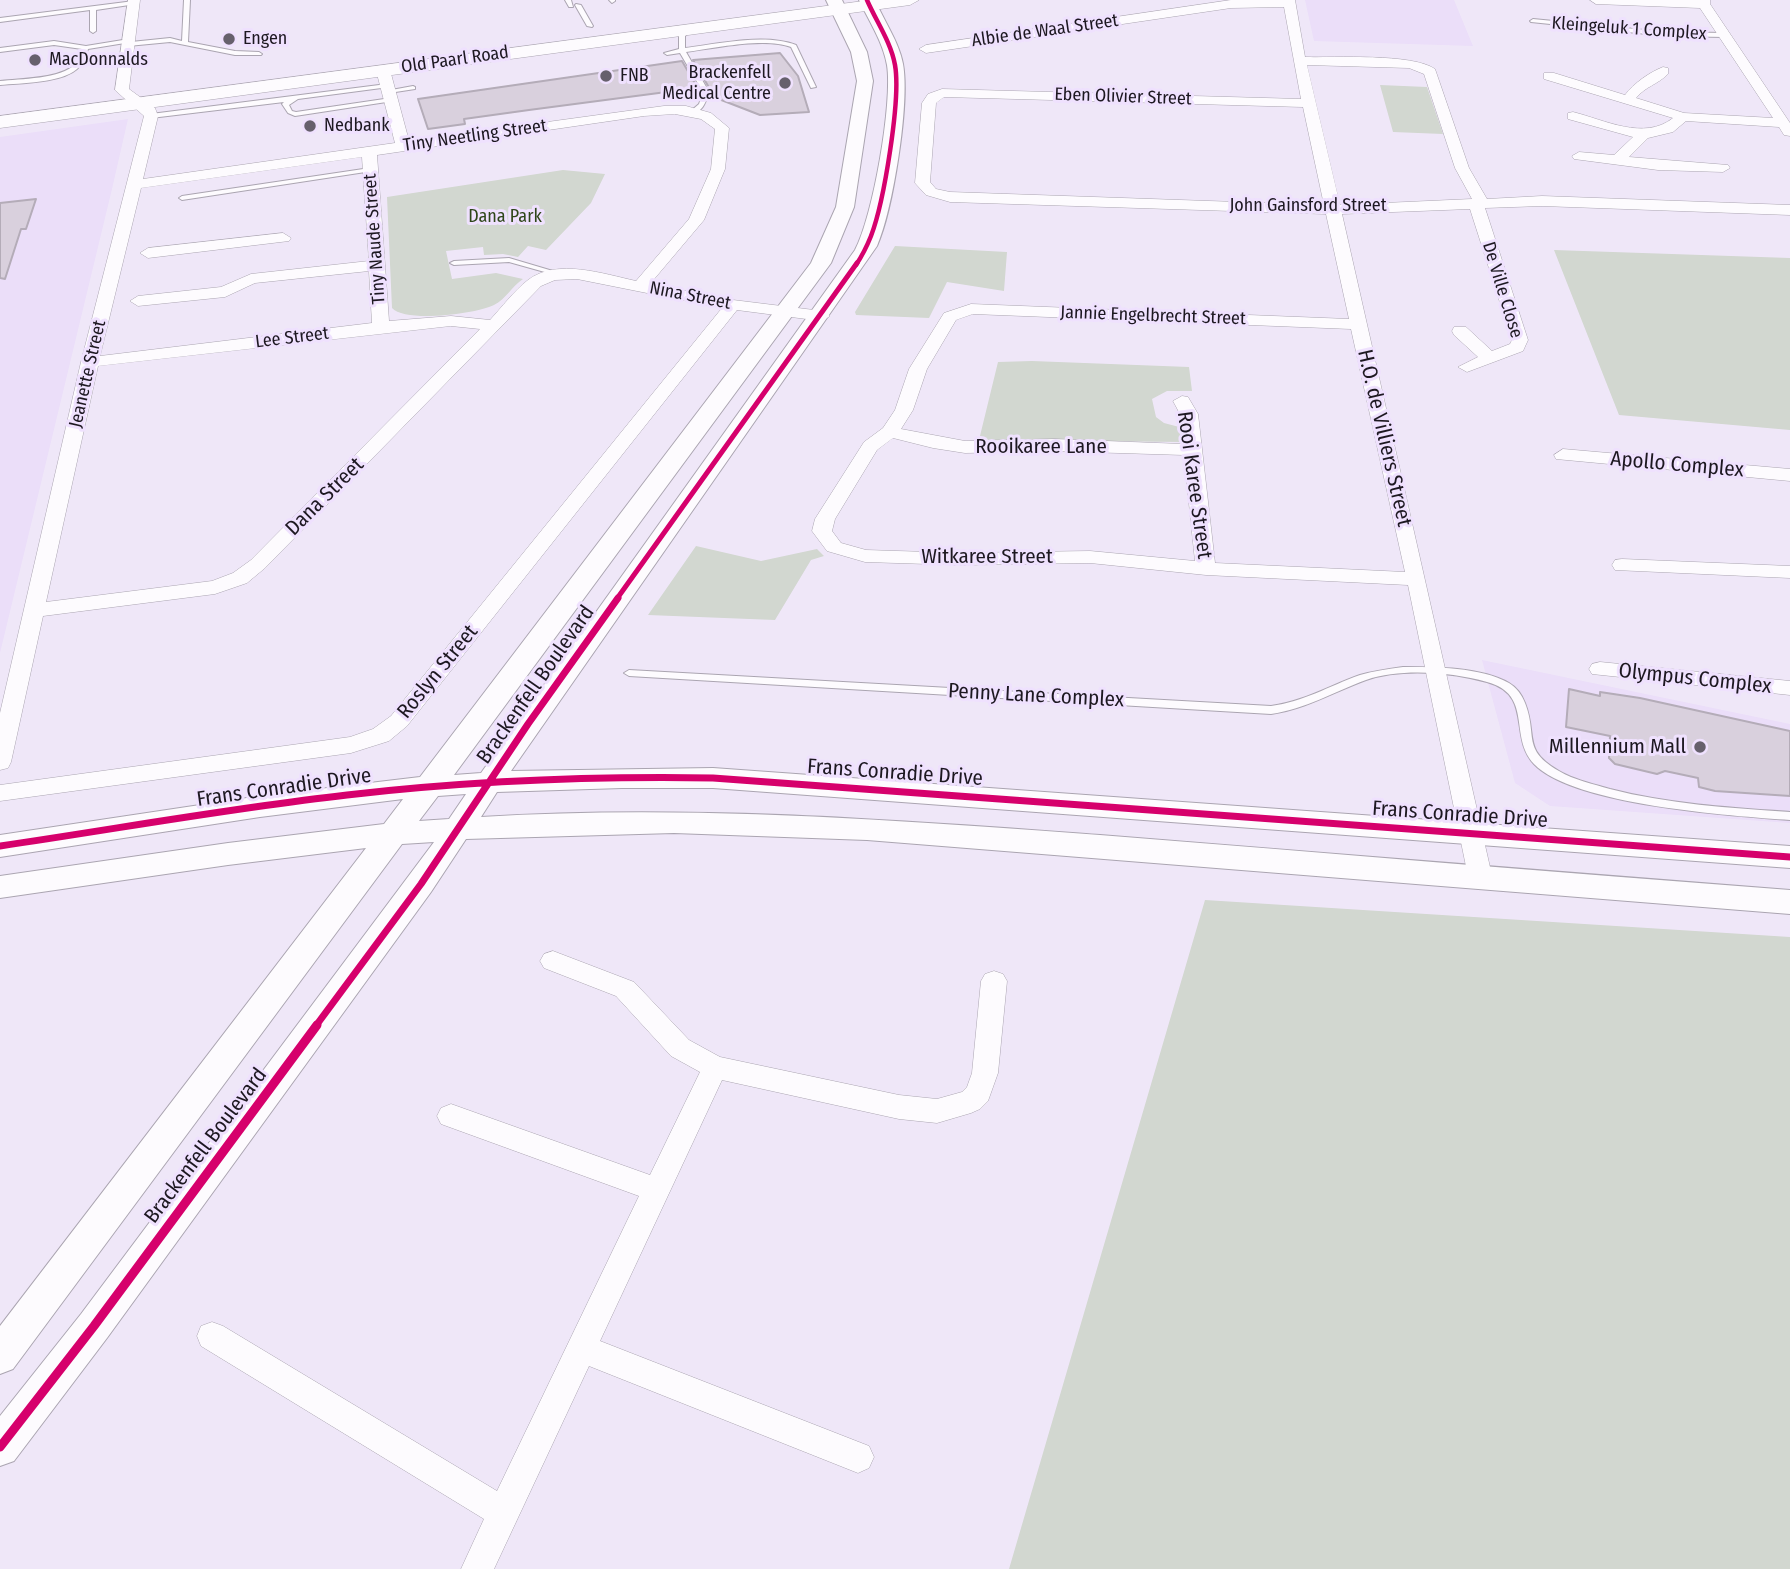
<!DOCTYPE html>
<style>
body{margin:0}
canvas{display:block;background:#efe7f8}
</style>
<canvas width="1790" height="1569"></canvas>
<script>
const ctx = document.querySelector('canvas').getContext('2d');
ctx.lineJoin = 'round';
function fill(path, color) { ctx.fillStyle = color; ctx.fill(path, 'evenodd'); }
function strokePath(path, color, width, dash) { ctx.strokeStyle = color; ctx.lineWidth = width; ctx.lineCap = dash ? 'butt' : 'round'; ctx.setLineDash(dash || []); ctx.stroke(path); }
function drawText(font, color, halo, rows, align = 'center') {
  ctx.font = font + ' "Fira Sans Condensed",sans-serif'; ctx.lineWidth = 6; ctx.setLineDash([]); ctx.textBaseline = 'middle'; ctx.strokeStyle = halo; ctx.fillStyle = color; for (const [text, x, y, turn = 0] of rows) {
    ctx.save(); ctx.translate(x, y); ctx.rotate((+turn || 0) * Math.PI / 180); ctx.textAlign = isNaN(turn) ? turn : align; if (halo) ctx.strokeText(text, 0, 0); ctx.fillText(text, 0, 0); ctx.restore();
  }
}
fill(new Path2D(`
 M1305 0H1454L1473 46 1314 41Z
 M128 119 112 189 0 653V137Z
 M1482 660 1790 724V823L1550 806 1515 783Z`), '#ebdef9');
fill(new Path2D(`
 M1380 85 1427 87 1443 134 1393 132Z
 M563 170 605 174 591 203 546 250 528 246 518 257 503 254 484 255 483 247 446 251 452 279 496 273 523 279C512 286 506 299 494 305 476 314 405 323 392 308L387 197Z
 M895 246 1007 252 1004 291 947 282 929 318 856 315 855 312Z
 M1554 250 1790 258V430L1619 415Z
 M1032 361 1189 367 1192 391H1167L1152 399 1156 417 1164 423 1183 428 1184 442 979 440 998 362Z
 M696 546 761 561 817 549 824 556 811 560 775 620 648 615Z
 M1205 900 1790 937V1569H1009Z`), '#d2d7d0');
const building = new Path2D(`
 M780 53 798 76 809 112 760 115 711 96V91L693 60Z
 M682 61 700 92 674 91 529 110 464 119 465 124 428 129 418 99Z
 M36 199 26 229H21L5 279 0 278V203Z
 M1569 689 1600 696V692L1640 698 1790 731V796L1715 791 1699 787 1698 778 1665 771 1657 774 1615 764 1609 758 1610 736 1566 727Z`);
fill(building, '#d9d0dd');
strokePath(building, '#b4acb8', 2);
const service = new Path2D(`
 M184 0H190L188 42 235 51 259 52 262 54 261 55H235L170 42 128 46 125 43 88 49C86 56 83 64 77 69 61 83 21 83 0 85V81C19 79 62 79 75 64 79 60 80 54 82 49L54 45 0 52V48L54 41 86 46 129 39 131 42 170 38 182 41Z
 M565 0H571L573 7H569Z
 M609 0H615V1L612 3Z
 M134 1 137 3 136 4 96 10V31L93 33 90 31V10L0 22V18Z
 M576 4 581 5 593 26 592 27 587 26 575 5Z
 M1533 19 1666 32 1725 33 1728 35 1725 37 1666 36 1531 22 1530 21Z
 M691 26 694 28 685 36V48C718 44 765 33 796 45L816 87 811 88 791 47C765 37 714 48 686 52L709 92C706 101 703 113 692 112V110L699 104 703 92 680 53 667 55 664 53 679 49V36Z
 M387 84 389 85V87L298 99 289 105 292 111 296 112 391 98 393 99V101L295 116 288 113 282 104 284 102 151 118 148 116 151 114Z
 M413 86 415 87V89L389 93 386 91Z
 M370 168 373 170 372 171 182 200 179 198 182 196Z
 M509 258 563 274 559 276 509 262 454 265 450 263 454 261Z
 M1403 667C1434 667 1481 667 1509 683 1516 687 1522 695 1525 703 1538 736 1521 749 1559 771 1574 780 1593 784 1610 789 1668 804 1730 808 1790 812V820C1732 816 1573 805 1534 764 1508 736 1534 695 1487 682 1450 672 1402 668 1366 680 1333 692 1306 709 1271 714L629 676 624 673 629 670 1271 706C1303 702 1329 686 1360 675 1374 671 1388 669 1403 667Z`);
const minor = new Path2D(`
 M128 0H140L129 89 155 108 158 116 143 179 395 143 376 70 383 66 390 70 409 141 664 106H686L711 113 729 128 725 169 704 220 650 284 733 300 822 311 830 316 822 321 737 310 407 726 389 741 351 753 0 801V785L350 737 373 729 391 716 722 308 577 279 555 280 541 286 265 568 247 583 215 594 43 616 11 762 8 768 0 770V713L81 362 144 116 115 90ZM675 114 701 119 715 129 711 169 689 219 636 281C604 274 557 258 528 280 514 291 502 307 490 320L451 316 389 321 377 155 644 116ZM362 157 369 261 251 274 221 287 138 296 130 301 138 306 225 297 255 283 369 271 372 323 100 356 141 188ZM451 326 480 329 251 560 233 573 212 581 46 602 98 366Z
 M1231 0H1295L1305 57C1335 58 1412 53 1435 69L1469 168 1487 199 1542 196 1790 205V215L1542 206 1485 208 1528 340 1523 351 1467 372 1458 367 1478 357 1454 335 1452 331 1454 327H1466L1492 351 1510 344 1512 340 1470 209 1342 214 1492 876 1488 883 1480 885 1472 883 1468 876 1408 585 1206 575 1090 563 960 565 865 562 827 551 812 531 815 519 864 442 883 428 895 410 909 369 944 313 971 304 1349 319 1326 214 950 202 926 195 915 183 922 103 928 94 942 89 1301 99 1284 7 1231 8 926 53 919 49 926 45ZM1307 65 1409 68 1424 74 1455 168 1472 199 1340 205ZM944 97 1303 107 1324 205 950 192 936 189 930 182 936 103ZM973 314 1351 329 1405 572 1215 563 1198 414 1188 397 1182 396 1173 401 1180 414 1183 444 1054 439 965 441 901 429 913 410 927 369 956 320ZM893 438 933 448 965 453 1054 451 1184 455 1195 561 1090 551 960 553 866 550 841 543 832 531 835 519 877 450Z
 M1590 0H1710V4L1790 123V136L1784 135 1779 127 1686 121 1673 132 1648 138 1629 157 1728 165 1730 168 1723 172 1658 170 1574 159 1572 156 1579 152 1614 155 1633 137 1568 119V113L1573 112C1605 120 1644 141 1673 118L1544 79V73H1554L1625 95C1634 83 1650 72 1663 67L1668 68V74C1657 85 1646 86 1636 98L1684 113 1773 118 1700 8 1596 4Z
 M283 233 291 238 289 241 148 258 140 253 148 248Z
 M1563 449 1790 469V481L1556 459 1554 455Z
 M1622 559 1790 566V578L1615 570 1612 565 1615 560Z
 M1600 662 1790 681V695L1592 674 1589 669 1592 664Z
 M553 951 634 982 689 1040 720 1057 899 1095 937 1099 962 1092 967 1087 972 1073 981 981 985 974 994 971 1003 974 1007 981 998 1073 988 1101 980 1109 971 1113 937 1123 899 1119 722 1080 600 1341 869 1446 874 1457 869 1468 858 1473 589 1366 494 1569H461L484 1519 201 1346 197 1336 201 1326 212 1322 223 1326 497 1491 639 1196 441 1124 437 1116 441 1108 451 1104 650 1175 700 1072 671 1056 616 996 544 968 540 961 544 954Z`);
const tertiary = new Path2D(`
 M826 0H842L867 52 873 81 854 207 831 263 454 775 481 773 855 250C873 217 893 102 887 65 883 42 869 21 859 0H875C884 21 899 42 903 64 910 103 893 210 877 246L511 771 713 768 1790 846V868L713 788H622L497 792 481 817C688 804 894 820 1100 835 1330 853 1560 873 1790 890V914L867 840 674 833 466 839 431 892 107 1338 14 1461 0 1466V1416L81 1314 434 842 402 844 13 1369 0 1374V1326L366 848 228 865 0 898V876L228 843 384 824 403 799 260 817 0 857V835L260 796 420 777 811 263 836 207 857 81 851 52ZM466 794 449 819 419 821 438 796Z`);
const secondary = new Path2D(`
 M871 0H919L910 5 0 128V116Z`);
strokePath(service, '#aba5b1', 2);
strokePath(minor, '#aba5b1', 1);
strokePath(tertiary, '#aba5b1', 2);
strokePath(secondary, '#aba5b1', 1);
fill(service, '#fdfbfe');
fill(minor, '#fdfbfe');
fill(tertiary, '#fdfbfe');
fill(secondary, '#fdfbfe');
strokePath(new Path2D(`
 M856 265C862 256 867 246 871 236 884 202 901 99 895 65 891 42 876 21 867 0`), '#d6006c', 4.5);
strokePath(new Path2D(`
 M616 600 857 263`), '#d6006c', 5);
strokePath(new Path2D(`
 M0 846C116 829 231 808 347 795 469 781 591 776 713 778L1790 857
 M315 1027 421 884 528 724 618 598`), '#d6006c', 7);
strokePath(new Path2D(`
 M0 1447 94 1326 317 1025`), '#d6006c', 9);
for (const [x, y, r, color] of [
 [229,39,7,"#66606c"],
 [35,60,7,"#66606c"],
 [606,76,7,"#66606c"],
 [785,83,7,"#66606c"],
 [310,126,7,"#66606c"],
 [1700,747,7,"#66606c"]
]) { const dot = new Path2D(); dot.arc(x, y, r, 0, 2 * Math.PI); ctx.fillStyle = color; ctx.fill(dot); strokePath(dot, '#efe1fe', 2.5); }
drawText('18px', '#1d1821', '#efe1fe', [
 ["Kleingeluk 1 Complex",1629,29,4],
 ["Albie de Waal Street",1045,31,-8],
 ["Old Paarl Road",455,60,-8],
 ["Eben Olivier Street",1123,97,2],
 ["Tiny Neetling Street",475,136,-8],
 ["John Gainsford Street",1308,206],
 ["Tiny Naude Street",375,239,-94],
 ["De Ville Close",1502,290,73],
 ["Nina Street",690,296,11],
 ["Jannie Engelbrecht Street",1153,316,2],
 ["Lee Street",292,338,-7],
 ["Jeanette Street",88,374,-77]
]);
drawText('18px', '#1d1821', '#efe1fe', [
 ["Engen",243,39],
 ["MacDonnalds",49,60],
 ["Brackenfell",771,73,"right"],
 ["Medical Centre",771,94,"right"],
 ["FNB",620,76],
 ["Nedbank",324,126]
], 'left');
drawText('18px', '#2e4619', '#efe1fe', [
 ["Dana Park",505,217]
]);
drawText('21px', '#1d1821', '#efe1fe', [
 ["H.O. de Villiers Street",1384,438,77],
 ["Rooikaree Lane",1041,447],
 ["Apollo Complex",1677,465,5],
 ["Rooi Karee Street",1194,485,82],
 ["Dana Street",325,497,-45],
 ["Witkaree Street",987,557],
 ["Roslyn Street",438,672,-51],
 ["Olympus Complex",1695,679,6],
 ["Brackenfell Boulevard",536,685,-55],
 ["Penny Lane Complex",1036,696,3],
 ["Frans Conradie Drive",895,773,4],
 ["Frans Conradie Drive",284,788,-8],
 ["Frans Conradie Drive",1460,815,4],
 ["Brackenfell Boulevard",206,1146,-53]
]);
drawText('21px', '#1d1821', '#efe1fe', [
 ["Millennium Mall",1686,747]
], 'right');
</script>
